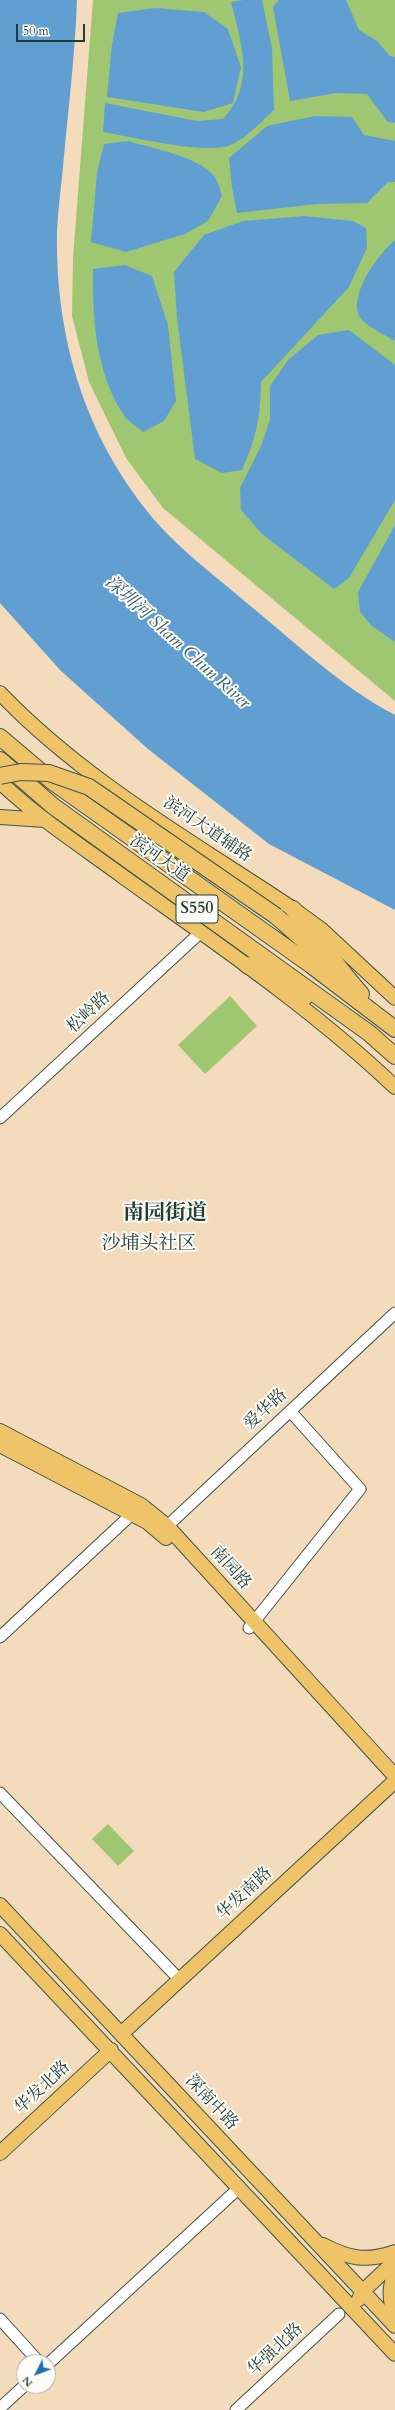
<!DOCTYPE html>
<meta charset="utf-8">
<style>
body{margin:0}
#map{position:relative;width:395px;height:2410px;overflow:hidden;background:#f3dbbc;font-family:Cardo,serif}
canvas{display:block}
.north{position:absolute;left:16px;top:2354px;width:40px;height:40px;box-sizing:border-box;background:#fdfcf7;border:1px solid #a4b0a9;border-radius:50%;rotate:228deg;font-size:11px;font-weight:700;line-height:16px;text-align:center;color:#1f3d34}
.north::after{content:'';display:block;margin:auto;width:14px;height:18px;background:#1f6fb2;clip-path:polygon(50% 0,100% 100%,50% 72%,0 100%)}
.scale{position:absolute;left:16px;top:24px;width:69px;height:18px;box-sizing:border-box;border:2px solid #1f3d34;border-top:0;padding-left:5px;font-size:12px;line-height:14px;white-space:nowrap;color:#1f3d34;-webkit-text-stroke:3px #fdfcf7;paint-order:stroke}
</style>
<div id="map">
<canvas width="395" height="2410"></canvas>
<div class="north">N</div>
<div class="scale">50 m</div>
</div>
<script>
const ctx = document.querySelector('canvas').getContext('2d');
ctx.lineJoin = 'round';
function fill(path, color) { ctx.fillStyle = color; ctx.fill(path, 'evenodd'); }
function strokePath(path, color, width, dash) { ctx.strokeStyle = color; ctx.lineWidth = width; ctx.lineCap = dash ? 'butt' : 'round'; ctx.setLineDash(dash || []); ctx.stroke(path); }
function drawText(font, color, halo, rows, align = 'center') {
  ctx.font = font + ' Cardo,"Noto Serif SC",serif'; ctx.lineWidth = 4; ctx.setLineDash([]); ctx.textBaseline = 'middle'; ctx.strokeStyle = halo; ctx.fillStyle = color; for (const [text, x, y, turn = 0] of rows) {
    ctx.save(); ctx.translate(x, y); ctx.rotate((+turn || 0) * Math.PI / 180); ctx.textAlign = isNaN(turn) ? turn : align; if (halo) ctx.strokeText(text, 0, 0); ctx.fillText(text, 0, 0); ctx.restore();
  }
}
fill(new Path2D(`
 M93 0H395V701L163 508 126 458 89 382 72 316 73 258Z
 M230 996 257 1026 205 1074 178 1045Z
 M108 1824 134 1851 118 1866 92 1839Z`), '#9fc772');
fill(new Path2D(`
 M0 0H77C75 56 68 111 63 167 61 188 58 210 57 231 55 340 86 441 158 524 185 554 218 578 248 604 295 642 341 687 395 715V910L269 844 148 749 61 671 0 603Z
 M243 0H262L272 48 274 110C261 122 245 140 228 146 203 154 131 137 103 132L105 103 197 121 223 119C256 84 241 43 231 2Z
 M279 0H346L359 30 377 41 390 56 395 57V123L388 122 367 94 336 93 290 101 273 7Z
 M155 8 204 12 228 29 241 67 233 103 204 112 107 97 112 44 118 13Z
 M315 116 352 117 364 135 395 141V182H388L367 203 317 204 237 213 232 188 229 158 267 126Z
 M128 141C151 148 198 156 214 176 218 181 220 190 222 196L208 221 185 234 126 252 91 242 97 173 104 144Z
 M304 216 353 221 366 228 367 248 349 287 261 382C260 419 257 436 242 470L222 473 195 459 177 318 174 272 204 235 243 221Z
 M395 240V341C385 335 372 329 363 321 343 301 379 253 395 240Z
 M125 265 152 276 168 325 176 401 164 421 143 432C137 427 127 421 123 414 96 373 92 317 93 269Z
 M349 330 395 365V500L349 578 334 589 262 534 241 510 240 488 261 446 270 420V386L288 360 318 335Z
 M395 525V642L372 626 360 612 358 592Z`), '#619fd3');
const minor = new Path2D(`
 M0 1118 201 932
 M162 1531 395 1313
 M249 1628 360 1489 290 1411
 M0 1637 132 1514
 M0 1793 179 1979
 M0 2319 39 2362
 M48 2364 240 2187
 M0 2408 24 2386
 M236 2410 339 2314`);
const major = new Path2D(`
 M0 693C84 781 193 842 293 909L322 930 395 998
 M0 782C38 818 83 847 125 878 217 944 313 1009 395 1087
 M0 817 45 820
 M0 1431 141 1505 167 1526 395 1776
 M0 1445 147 1522 166 1538
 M0 1905 395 2326
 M0 1934 395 2354
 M121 2034 395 1781
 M0 2153 111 2050
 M323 2245C350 2259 366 2262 395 2252
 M395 2276C387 2288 391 2304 395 2316
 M359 2299 363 2291 395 2261`);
const highway = new Path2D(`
 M0 737 53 782 311 965 395 1029
 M0 760 53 806 369 1033 395 1056
 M293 909C317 937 337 967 361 994
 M276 916 333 966
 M247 965 305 997`);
strokePath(minor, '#3f5548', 13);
strokePath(major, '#3f5548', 16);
strokePath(highway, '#3f5548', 18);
strokePath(minor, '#fff', 11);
strokePath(major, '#efc469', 14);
strokePath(highway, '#efc469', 16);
const highwayBridge = new Path2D(`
 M0 776 21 772 49 773 89 787 276 916`);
strokePath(highwayBridge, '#3f5548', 18, []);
strokePath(highwayBridge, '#efc469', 16);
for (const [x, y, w] of [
 [197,909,42]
]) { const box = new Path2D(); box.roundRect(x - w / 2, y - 14, w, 28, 3); ctx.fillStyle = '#fdfcf7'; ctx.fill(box); strokePath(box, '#1f3d34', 1); }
drawText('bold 16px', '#1f3d34', null, [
 ["S550",197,909]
]);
drawText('17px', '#1f3d34', '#fdfcf7', [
 ["滨河大道辅路",207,830,34],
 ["滨河大道",159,859,35],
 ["松岭路",89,1013,-43],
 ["爱华路",266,1410,-43],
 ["南园路",230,1568,48],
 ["华发南路",245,1894,-43],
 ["华发北路",43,2088,-43],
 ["深南中路",211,2103,47],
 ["华强北路",276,2350,-43]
]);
drawText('italic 18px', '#365f6c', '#fdfcf7', [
 ["深圳河 Sham Chun River",177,643,42]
]);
drawText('19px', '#1f3d34', '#fdfcf7', [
 ["沙埔头社区",149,1245]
]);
drawText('bold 21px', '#1f3d34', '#fdfcf7', [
 ["南园街道",165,1214]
]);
</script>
